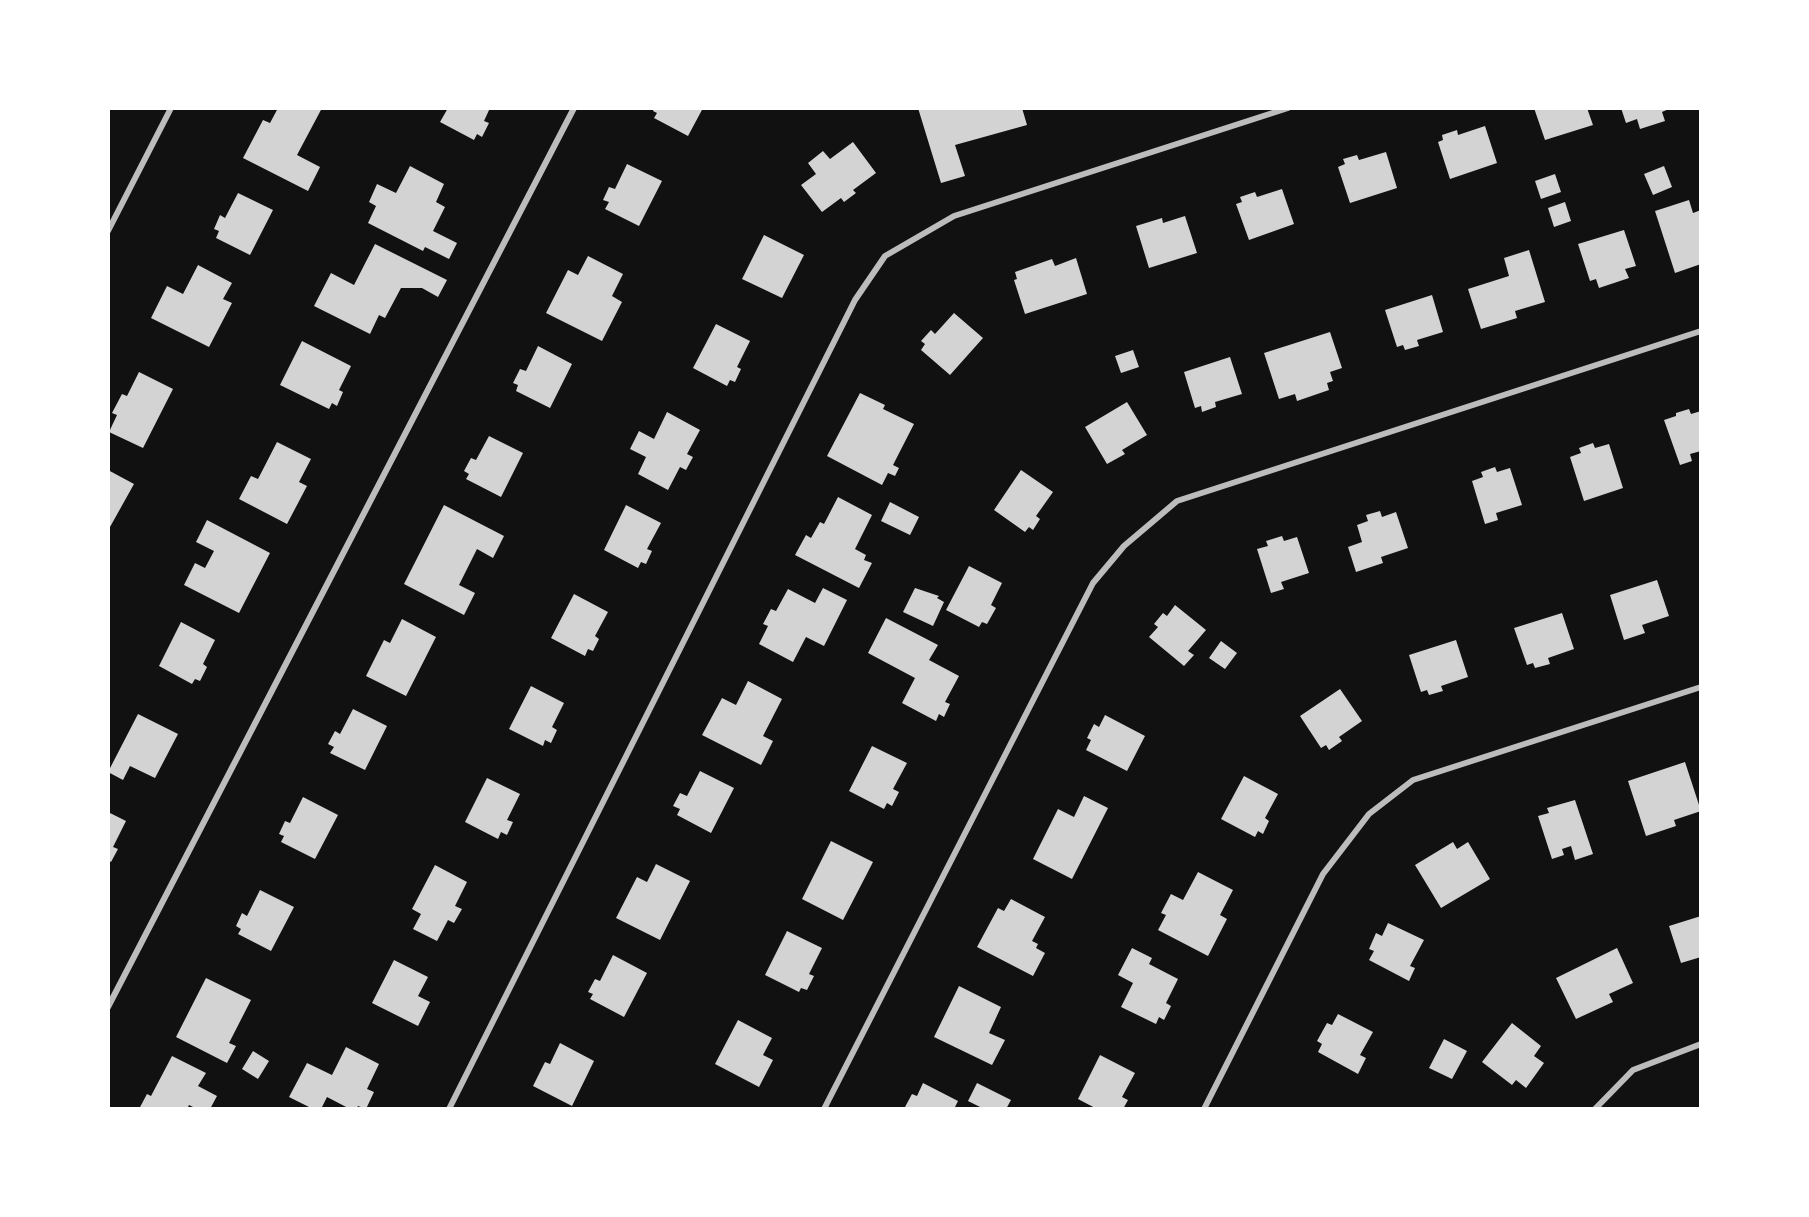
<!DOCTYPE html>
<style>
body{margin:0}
#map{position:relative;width:1809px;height:1217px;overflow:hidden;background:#111;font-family:"PT Sans Narrow",sans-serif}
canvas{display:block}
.frame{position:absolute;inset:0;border:110px solid #fff;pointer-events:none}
</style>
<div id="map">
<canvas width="1809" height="1217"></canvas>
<div class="frame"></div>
</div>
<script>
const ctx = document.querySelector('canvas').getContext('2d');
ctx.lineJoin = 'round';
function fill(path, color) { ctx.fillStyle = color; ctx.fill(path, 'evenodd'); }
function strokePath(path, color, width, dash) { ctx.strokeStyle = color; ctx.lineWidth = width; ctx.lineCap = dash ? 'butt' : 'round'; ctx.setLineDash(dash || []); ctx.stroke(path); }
fill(new Path2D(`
 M278 108H322L297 155 320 167 308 191 243 158 263 120 270 123Z
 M448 108H490L484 121 489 123 482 137 477 134 474 140 440 122Z
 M654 108H703L688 136 654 118 657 113 653 111Z
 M918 108H1022L1027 125 955 145 965 176 941 183Z
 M1534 108H1587L1593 125 1545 140Z
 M1621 108H1671L1662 112 1665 121 1640 129 1637 119 1626 123Z
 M1485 126 1497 163 1450 179 1438 142 1443 140 1442 135 1457 130 1458 135Z
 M853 142 876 173 853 190 856 193 844 202 841 198 822 212 801 185 816 174 808 163 823 151 830 159Z
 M1386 152 1397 188 1350 203 1338 167 1345 164 1343 159 1357 155 1359 160Z
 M627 164 662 181 639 226 605 209 609 202 603 200 609 187 615 189Z
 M410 166 444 184 436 202 445 207 433 231 457 243 449 259 425 247 423 251 368 223 376 206 369 202 377 184 396 193Z
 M1664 166 1672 187 1653 195 1644 174Z
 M1555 174 1561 192 1541 199 1535 181Z
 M1282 189 1294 224 1249 240 1236 204 1242 202 1240 197 1255 192 1257 197Z
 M238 193 273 210 250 255 216 238 219 231 214 229 220 215 225 218Z
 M1689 200 1693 213 1701 210V264L1675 273 1655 211Z
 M1565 202 1571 221 1554 227 1548 208Z
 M1185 216 1197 253 1149 268 1136 226 1162 218 1163 223Z
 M1624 230 1636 266 1625 269 1629 278 1599 288 1596 279 1590 281 1578 244Z
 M764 235 804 255 782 298 742 279Z
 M375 244 447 280 438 297 422 288H401L385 318 379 315 370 334 314 306 331 273 354 285Z
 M1529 250 1545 302 1515 311 1517 318 1481 329 1468 289 1509 276 1504 258Z
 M588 256 623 274 612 296 622 302 602 341 546 313 568 270 578 275Z
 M1076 258 1087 294 1025 314 1014 280 1017 279 1015 272 1052 259 1055 266Z
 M198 265 232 283 223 299 232 303 209 347 151 318 167 286 183 294Z
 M1432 295 1443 332 1417 340 1419 346 1405 350 1403 345 1397 347 1385 310Z
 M954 313 983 338 950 375 921 350 925 344 921 341 931 330 935 334Z
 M716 324 750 341 737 367 741 369 735 382 730 380 727 386 693 368Z
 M1330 332 1342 368 1330 372 1333 381 1327 383 1329 390 1297 401 1295 394 1279 399 1264 353Z
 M302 341 351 366 339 390 343 392 337 406 332 403 329 409 280 385Z
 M538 346 572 364 550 408 516 391 518 385 513 383 520 369 526 371Z
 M1133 350 1139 367 1121 373 1115 356Z
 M1230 357 1242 394 1215 402 1216 407 1202 412 1201 406 1195 408 1184 372Z
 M139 372 173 389 143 448 109 432 117 415 112 413 122 394 127 396Z
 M860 393 885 405 883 409 914 424 893 465 899 468 895 476 888 473 882 485 827 456Z
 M1127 402 1147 435 1122 450 1125 454 1107 464 1085 427Z
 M1689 409 1691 414 1701 411V451L1690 454 1692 461 1680 465 1664 420 1676 416V413Z
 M667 412 700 430 687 454 693 457 686 470 680 467 668 490 638 474 646 457 630 449 639 431 654 439Z
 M489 436 523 453 501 497 466 479 469 474 464 471 471 458 476 460Z
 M277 442 311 459 299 482 307 486 287 524 239 499 251 476 258 479Z
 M1593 443 1595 448 1609 444 1623 488 1584 501 1570 457 1581 453 1579 448Z
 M1495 467 1497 472 1510 468 1522 505 1496 513 1498 520 1485 524 1472 481 1483 477 1481 472Z
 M108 470 134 484 110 527 108 526Z
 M1021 470 1053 492 1036 516 1040 519 1033 530 1029 527 1025 532 994 510Z
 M838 497 872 515 855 549 866 555 864 560 872 563 859 588 795 555 806 535 811 538 820 522 824 524Z
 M890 502 919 517 910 535 881 521Z
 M444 505 504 536 493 558 477 549 459 585 475 593 464 615 404 584Z
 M626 505 661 523 647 549 652 551 646 564 641 562 638 568 604 550Z
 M1380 511 1382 517 1396 512 1408 548 1381 557 1383 563 1356 572 1348 547 1362 542 1357 525 1368 521 1366 515Z
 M207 520 270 553 239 613 184 585 195 563 205 568 214 551 196 542Z
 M1282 536 1284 541 1297 537 1309 573 1281 582 1284 589 1271 593 1257 549 1268 546 1266 541Z
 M969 566 1002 583 991 605 996 608 987 624 982 622 979 627 946 610Z
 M1657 580 1669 616 1642 625 1645 633 1624 640 1610 595Z
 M823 588 847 600 824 646 806 637 793 662 759 644 768 626 763 624 771 609 776 611 788 589 815 603Z
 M915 588 939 596 937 598 944 602 933 626 903 612Z
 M574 594 608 612 595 636 599 639 593 651 588 649 585 656 551 638Z
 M1175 605 1206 630 1188 651 1194 655 1184 666 1149 637 1158 627 1154 624 1163 613 1167 616Z
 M1562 613 1574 649 1548 658 1550 664 1535 668 1533 663 1527 665 1514 628Z
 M886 618 938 645 929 660 959 676 945 702 950 704 944 717 939 714 936 721 902 703 915 678 868 653Z
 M402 619 436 637 406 696 366 676 384 640 390 643Z
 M181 622 215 640 203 664 207 667 200 681 195 679 192 684 159 666Z
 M1456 640 1468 677 1441 686 1443 691 1429 695 1427 690 1421 692 1409 655Z
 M1221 641 1237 653 1225 669 1209 658Z
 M748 681 782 699 763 736 773 741 761 765 702 735 722 698 736 705Z
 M531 686 564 703 552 727 557 730 551 743 545 740 543 746 509 729Z
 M1340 689 1362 721 1339 737 1342 741 1329 750 1326 745 1321 748 1300 716Z
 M353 709 387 726 365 770 330 753 334 747 328 744 335 731 340 734Z
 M138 714 178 734 155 778 130 766 123 780 108 772Z
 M1105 715 1145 736 1127 771 1086 750 1091 740 1087 738 1094 724 1099 727Z
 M872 746 907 763 893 789 899 792 892 806 887 803 884 809 849 791Z
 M1685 762 1701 811 1674 820 1676 826 1646 836 1628 781Z
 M700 771 734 788 711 833 677 815 680 809 673 806 680 793 687 796Z
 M1244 776 1278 794 1265 818 1269 821 1263 834 1258 831 1255 837 1221 819Z
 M487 778 520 794 507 820 513 822 507 835 501 832 498 839 465 822Z
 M1084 796 1108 808 1072 879 1033 859 1058 809 1074 817Z
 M303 797 338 815 315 859 281 842 284 836 279 834 285 821 290 823Z
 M1575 800 1593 854 1575 860 1571 846 1562 849 1564 855 1552 859 1538 816 1549 813 1547 808Z
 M108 812 126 821 113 847 118 849 111 862 108 860Z
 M831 841 873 862 843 920 802 899Z
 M1453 842 1457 849 1468 842 1490 879 1441 908 1415 865Z
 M656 864 690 881 660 940 616 918 637 877 647 882Z
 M435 865 467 882 455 906 462 909 454 923 448 920 437 941 413 929 421 914 412 909Z
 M1198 872 1233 890 1220 915 1227 919 1208 956 1158 930 1166 915 1161 913 1171 894 1183 900Z
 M260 890 294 907 271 951 238 934 241 929 236 926 242 913 247 916Z
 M1011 899 1045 917 1032 941 1038 944 1036 948 1045 953 1033 976 977 947 998 908 1004 911Z
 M1701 916V957L1681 963 1669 926Z
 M1388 923 1424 940 1410 966 1415 968 1409 981 1369 960 1374 951 1369 949 1376 933 1382 936Z
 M787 931 822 948 809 974 814 976 807 990 801 988 799 992 765 975Z
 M1132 948 1152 958 1149 964 1178 979 1166 1003 1171 1006 1164 1020 1159 1017 1156 1024 1121 1007 1133 983 1118 975Z
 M1617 948 1633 983 1609 994 1613 1002 1576 1019 1556 978Z
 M613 955 647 973 624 1017 590 999 593 994 588 992 595 979 600 981Z
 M394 960 428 977 418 996 430 1002 418 1026 372 1003Z
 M206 978 251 1000 229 1043 236 1046 227 1063 176 1037Z
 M959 986 1001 1007 989 1033 1005 1040 992 1065 934 1037Z
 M1338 1014 1373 1032 1360 1055 1366 1058 1358 1074 1318 1052 1322 1044 1317 1041 1327 1023 1332 1025Z
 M738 1020 772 1038 763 1055 773 1060 759 1087 715 1064Z
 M1512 1023 1541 1046 1534 1056 1544 1063 1526 1088 1516 1080 1512 1085 1482 1062Z
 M1444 1039 1467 1051 1452 1079 1429 1068Z
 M560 1043 594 1061 572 1106 533 1086 545 1062 550 1064Z
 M346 1047 379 1064 367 1089 374 1092 366 1109 358 1106 356 1109H350L327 1097 321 1109H313L289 1097 307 1063 332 1075Z
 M253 1051 269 1061 258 1079 242 1069Z
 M1100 1055 1135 1073 1122 1097 1128 1100 1123 1109H1097L1078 1099Z
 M172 1056 206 1073 198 1086 217 1096 210 1109H197L189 1105 187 1109H139L147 1094 151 1096Z
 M923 1083 958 1101 954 1109H909L905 1107 912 1094 917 1096Z
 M977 1083 1011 1100 1006 1109H984L968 1101Z`), '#d3d3d3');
strokePath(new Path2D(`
 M108 231 171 108
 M108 1007 574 108
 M449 1109 855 300 885 256 954 216 1288 108
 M824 1109 1093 583 1124 546 1177 501 1701 331
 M1204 1109 1323 874 1369 814 1413 780 1701 687
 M1595 1109 1633 1070 1701 1044`), '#bcbcbc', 6);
</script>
